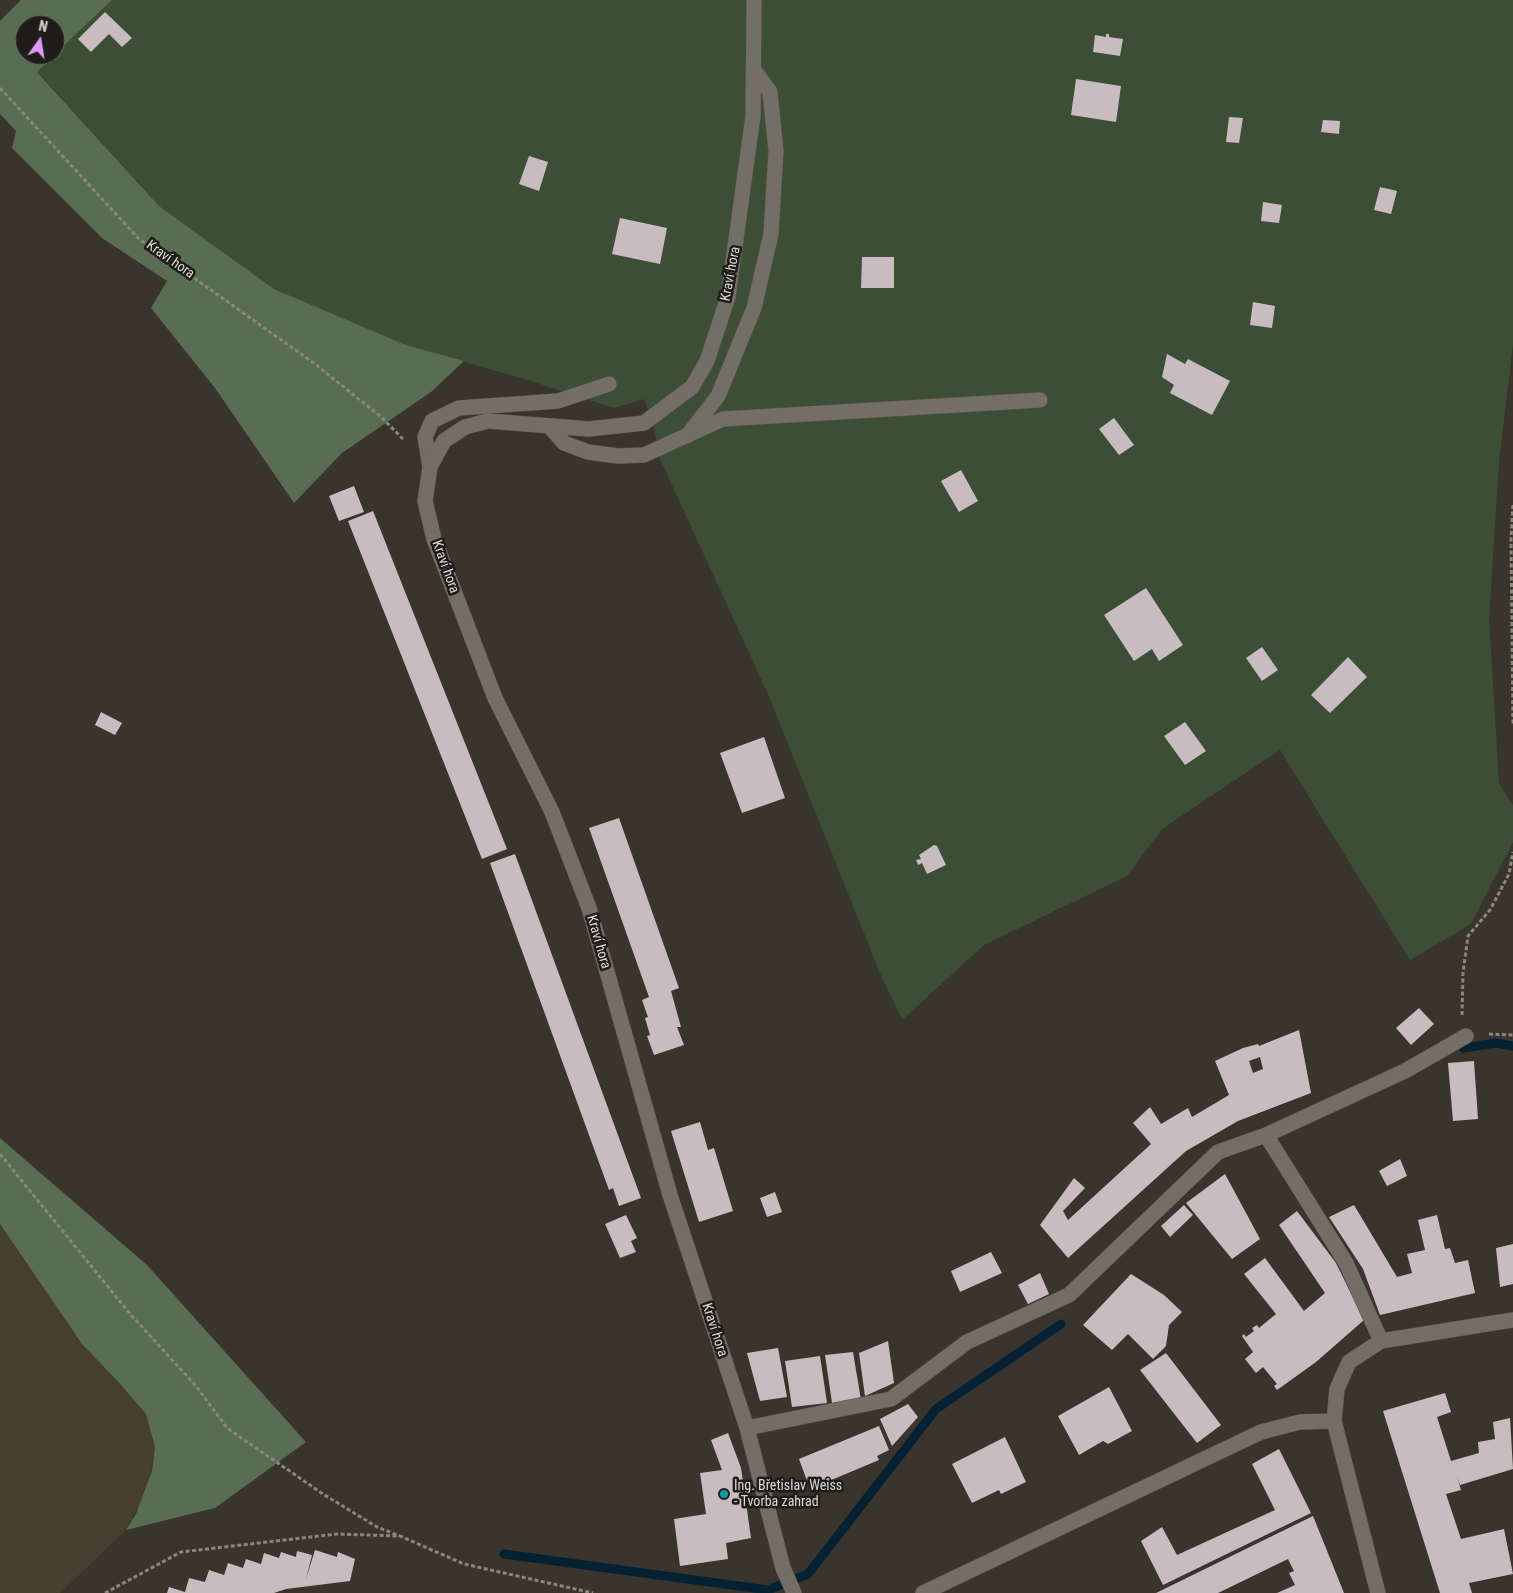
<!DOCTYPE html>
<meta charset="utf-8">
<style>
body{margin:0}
#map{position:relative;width:1513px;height:1593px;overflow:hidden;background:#39352d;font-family:"Roboto Condensed",sans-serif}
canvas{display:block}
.north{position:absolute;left:15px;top:15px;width:50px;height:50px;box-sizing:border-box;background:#1f1d19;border:1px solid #6b6964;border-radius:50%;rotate:13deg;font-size:14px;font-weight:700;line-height:20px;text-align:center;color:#dddbd5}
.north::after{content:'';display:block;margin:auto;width:18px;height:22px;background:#dd99f3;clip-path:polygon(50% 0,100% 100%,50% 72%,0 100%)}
</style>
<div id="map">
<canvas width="1513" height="1593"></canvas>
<div class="north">N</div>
</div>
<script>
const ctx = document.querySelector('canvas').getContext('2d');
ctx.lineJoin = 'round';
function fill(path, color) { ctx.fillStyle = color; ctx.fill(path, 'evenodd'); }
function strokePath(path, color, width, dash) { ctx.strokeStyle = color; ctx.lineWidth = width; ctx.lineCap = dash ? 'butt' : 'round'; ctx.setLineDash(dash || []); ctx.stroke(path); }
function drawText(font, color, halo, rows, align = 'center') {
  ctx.font = font + ' "Roboto Condensed",sans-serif'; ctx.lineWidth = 5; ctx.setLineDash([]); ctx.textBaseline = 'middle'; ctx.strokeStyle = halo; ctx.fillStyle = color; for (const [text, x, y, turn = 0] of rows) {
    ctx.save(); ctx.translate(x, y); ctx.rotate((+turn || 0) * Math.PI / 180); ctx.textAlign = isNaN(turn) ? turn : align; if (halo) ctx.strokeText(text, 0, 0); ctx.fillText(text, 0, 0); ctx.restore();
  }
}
fill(new Path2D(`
 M0 1224 82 1344 122 1386 146 1414 155 1447 148 1488 126 1530 60 1593H0Z`), '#463f30');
fill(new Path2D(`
 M112 0H1513V344L1499 462 1489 619 1499 783 1513 805V842L1471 924 1410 960 1280 750 1162 829 1127 876 984 945 902 1020 880 973 768 694 660 459 652 418 644 399 614 408 531 381 406 345 274 289 159 206 37 71Z`), '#3c4f36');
fill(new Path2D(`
 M21 0H112L55 54V25H25V55H54L37 72 159 206 274 289 406 345 464 361 431 392 342 453 294 503 215 388 151 308 167 281 102 238 12 148 16 131 0 114V21Z
 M0 1138 147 1265 306 1442 215 1508 126 1530 136 1514 152 1471 155 1447 146 1414 122 1386 82 1344 0 1224Z`), '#586d52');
strokePath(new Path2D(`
 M1463 1048 1496 1043 1513 1046
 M504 1554 768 1590 808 1574 936 1409 1061 1324`), '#052235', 9);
fill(new Path2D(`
 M105 12 132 38 122 47 109 34 91 52 78 39Z
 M1106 34H1109V37L1123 39 1120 56 1093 52 1095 35 1106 37Z
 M1076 79 1121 86 1116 122 1071 115Z
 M1229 117 1243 118 1239 143 1226 142Z
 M1323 120 1340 121 1339 134 1321 132Z
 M529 156 548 162 539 191 519 184Z
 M1380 187 1397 191 1391 214 1374 210Z
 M1263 202 1282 205 1279 223 1261 221Z
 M620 218 667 228 660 264 612 254Z
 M862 257H894V288H861Z
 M1253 302 1275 306 1272 328 1250 325Z
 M1167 354 1185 364 1188 359 1230 381 1212 415 1170 393 1174 385 1162 377Z
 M1114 418 1134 445 1119 455 1099 429Z
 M961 470 978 501 959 512 941 481Z
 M354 486 364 512 339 521 329 496Z
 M373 511 507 849 482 859 348 521Z
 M1146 588 1183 645 1159 661 1152 649 1134 661 1104 615Z
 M1262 647 1278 670 1262 681 1246 658Z
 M1348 657 1367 677 1330 713 1311 695Z
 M101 712 122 723 115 735 95 725Z
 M1185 722 1206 751 1185 765 1164 736Z
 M764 737 785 798 742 813 720 753Z
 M619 818 679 988 671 991 681 1027H677L684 1045 654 1055 647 1036 650 1035 645 1018 648 1017 642 1000 649 997 589 828Z
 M934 845 937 846 946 865 927 874 922 863 918 865 916 860 921 859 919 855Z
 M515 854 641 1198 619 1206 613 1188 609 1190 490 863Z
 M1419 1008 1434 1024 1411 1045 1396 1028Z
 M1299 1030 1311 1093 1238 1121 1186 1151 1068 1258 1040 1225 1074 1178 1085 1188 1063 1211 1068 1220 1151 1144 1133 1123 1150 1107 1161 1124 1188 1108 1192 1117 1229 1095 1215 1061 1243 1048 1258 1044 1259 1046ZM1260 1057 1263 1069 1253 1073 1249 1061Z
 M1474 1061 1478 1119 1453 1121 1448 1063Z
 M700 1122 708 1150 714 1148 733 1211 699 1222 671 1131Z
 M1400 1159 1407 1176 1387 1186 1379 1171Z
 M1225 1174 1260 1239 1232 1259 1186 1203Z
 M775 1192 782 1212 767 1217 760 1198Z
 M1184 1205 1193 1215 1170 1237 1161 1226Z
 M1354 1205 1397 1277 1412 1273 1407 1254 1425 1250 1418 1220 1437 1215 1445 1249 1450 1248 1455 1263 1468 1260 1475 1293 1380 1315 1363 1269 1329 1217Z
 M1297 1211 1336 1263 1364 1320 1316 1362 1277 1390 1274 1386 1277 1384 1263 1367 1256 1373 1245 1359 1253 1352 1242 1336 1244 1334 1246 1337 1254 1331 1252 1328 1257 1325 1259 1328 1276 1314 1244 1274 1265 1258 1304 1311 1325 1293 1279 1225Z
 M626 1215 637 1238 631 1241 636 1252 620 1258 605 1224Z
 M1513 1244V1284L1500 1287 1496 1248Z
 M991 1252 1002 1273 960 1292 951 1271Z
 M1040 1273 1049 1294 1028 1304 1018 1285Z
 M1131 1274 1164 1295 1182 1312 1169 1325 1166 1346 1153 1359 1128 1334 1112 1350 1083 1325Z
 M888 1341 894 1383 865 1396 859 1353Z
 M778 1348 787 1397 760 1401 747 1353Z
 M853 1352 861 1400 832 1403 825 1355Z
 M1166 1353 1221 1425 1197 1443 1140 1370Z
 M820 1356 827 1403 792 1407 785 1361Z
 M1109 1387 1132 1431 1108 1444 1103 1441 1079 1455 1058 1416Z
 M1445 1393 1451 1412 1437 1417 1451 1461 1479 1453 1478 1442 1495 1439 1493 1422 1510 1418 1513 1469 1460 1485 1457 1477 1461 1490 1446 1494 1461 1539 1504 1529 1513 1574 1469 1583 1472 1593H1440L1383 1411Z
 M908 1404 918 1417 892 1446 880 1419Z
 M879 1426 889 1450 877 1456 879 1460 810 1489 799 1459Z
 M728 1433 741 1468 751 1538 726 1543 728 1559 680 1566 674 1519 706 1514 700 1473 722 1470 711 1440Z
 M1005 1437 1026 1482 1001 1494 999 1490 972 1503 952 1464Z
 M1279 1449 1311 1513 1163 1585 1141 1541 1162 1527 1177 1555 1275 1510 1252 1464Z
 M1313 1516 1344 1593H1277L1295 1585 1289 1573 1294 1571 1288 1559 1218 1593H1156Z
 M315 1550 337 1557 338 1552 355 1559 350 1581 286 1589 274 1593H167L169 1587 185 1592 189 1578 205 1582 209 1570 224 1575 228 1563 243 1568 246 1559 261 1564 264 1553 279 1558 281 1552 296 1557 297 1551 312 1555 306 1579Z`), '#c9bcc0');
const service = new Path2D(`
 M687 436 718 396 754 308 771 234 776 151 770 92 754 70
 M430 467 425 437 432 421 459 408 558 401 609 384`);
const minor = new Path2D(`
 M754 0 753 116 728 297 707 361 692 387 644 423 589 429 488 421 465 427 444 441 430 467 425 501 434 539 495 698 552 812 589 908 670 1195 747 1428 783 1568 794 1593
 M549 426 564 443 588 452 618 456 644 455 723 419 1040 400
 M1266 1135 1346 1263 1381 1341
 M747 1428 891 1399 967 1342 1069 1295 1218 1152 1266 1135 1405 1071 1466 1036
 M923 1593 1261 1432 1300 1422 1334 1421
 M1378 1593 1334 1421 1337 1389 1349 1362 1381 1341 1513 1320`);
strokePath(service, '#56524b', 16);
strokePath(minor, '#56524b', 16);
strokePath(new Path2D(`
 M0 88 138 238 315 364 380 416 403 439
 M1513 505 1511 538 1513 725
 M1462 1015 1463 973 1468 936 1490 910 1509 874 1513 852
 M1489 1034 1513 1035
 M0 1154 131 1315 196 1386 227 1428 323 1494 377 1527 400 1536
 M105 1593 181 1552 337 1534 400 1536 464 1564 593 1593`), '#8a8780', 3, [4, 2.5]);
strokePath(service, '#746f66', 15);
strokePath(minor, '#746f66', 15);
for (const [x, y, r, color] of [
 [724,1494,5,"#0f9aa8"]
]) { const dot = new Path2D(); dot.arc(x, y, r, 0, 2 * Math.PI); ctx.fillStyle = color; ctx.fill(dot); strokePath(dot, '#1f1d19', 2); }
drawText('14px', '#dddbd5', '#1f1d19', [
 ["Kraví hora",170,260,35],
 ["Kraví hora",731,274,-79],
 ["Kraví hora",445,567,70],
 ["Kraví hora",598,942,74],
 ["Kraví hora",714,1330,72]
]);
drawText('14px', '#dddbd5', '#1f1d19', [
 ["Ing. Břetislav Weiss",734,1486],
 ["- Tvorba zahrad",734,1502]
], 'left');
</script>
